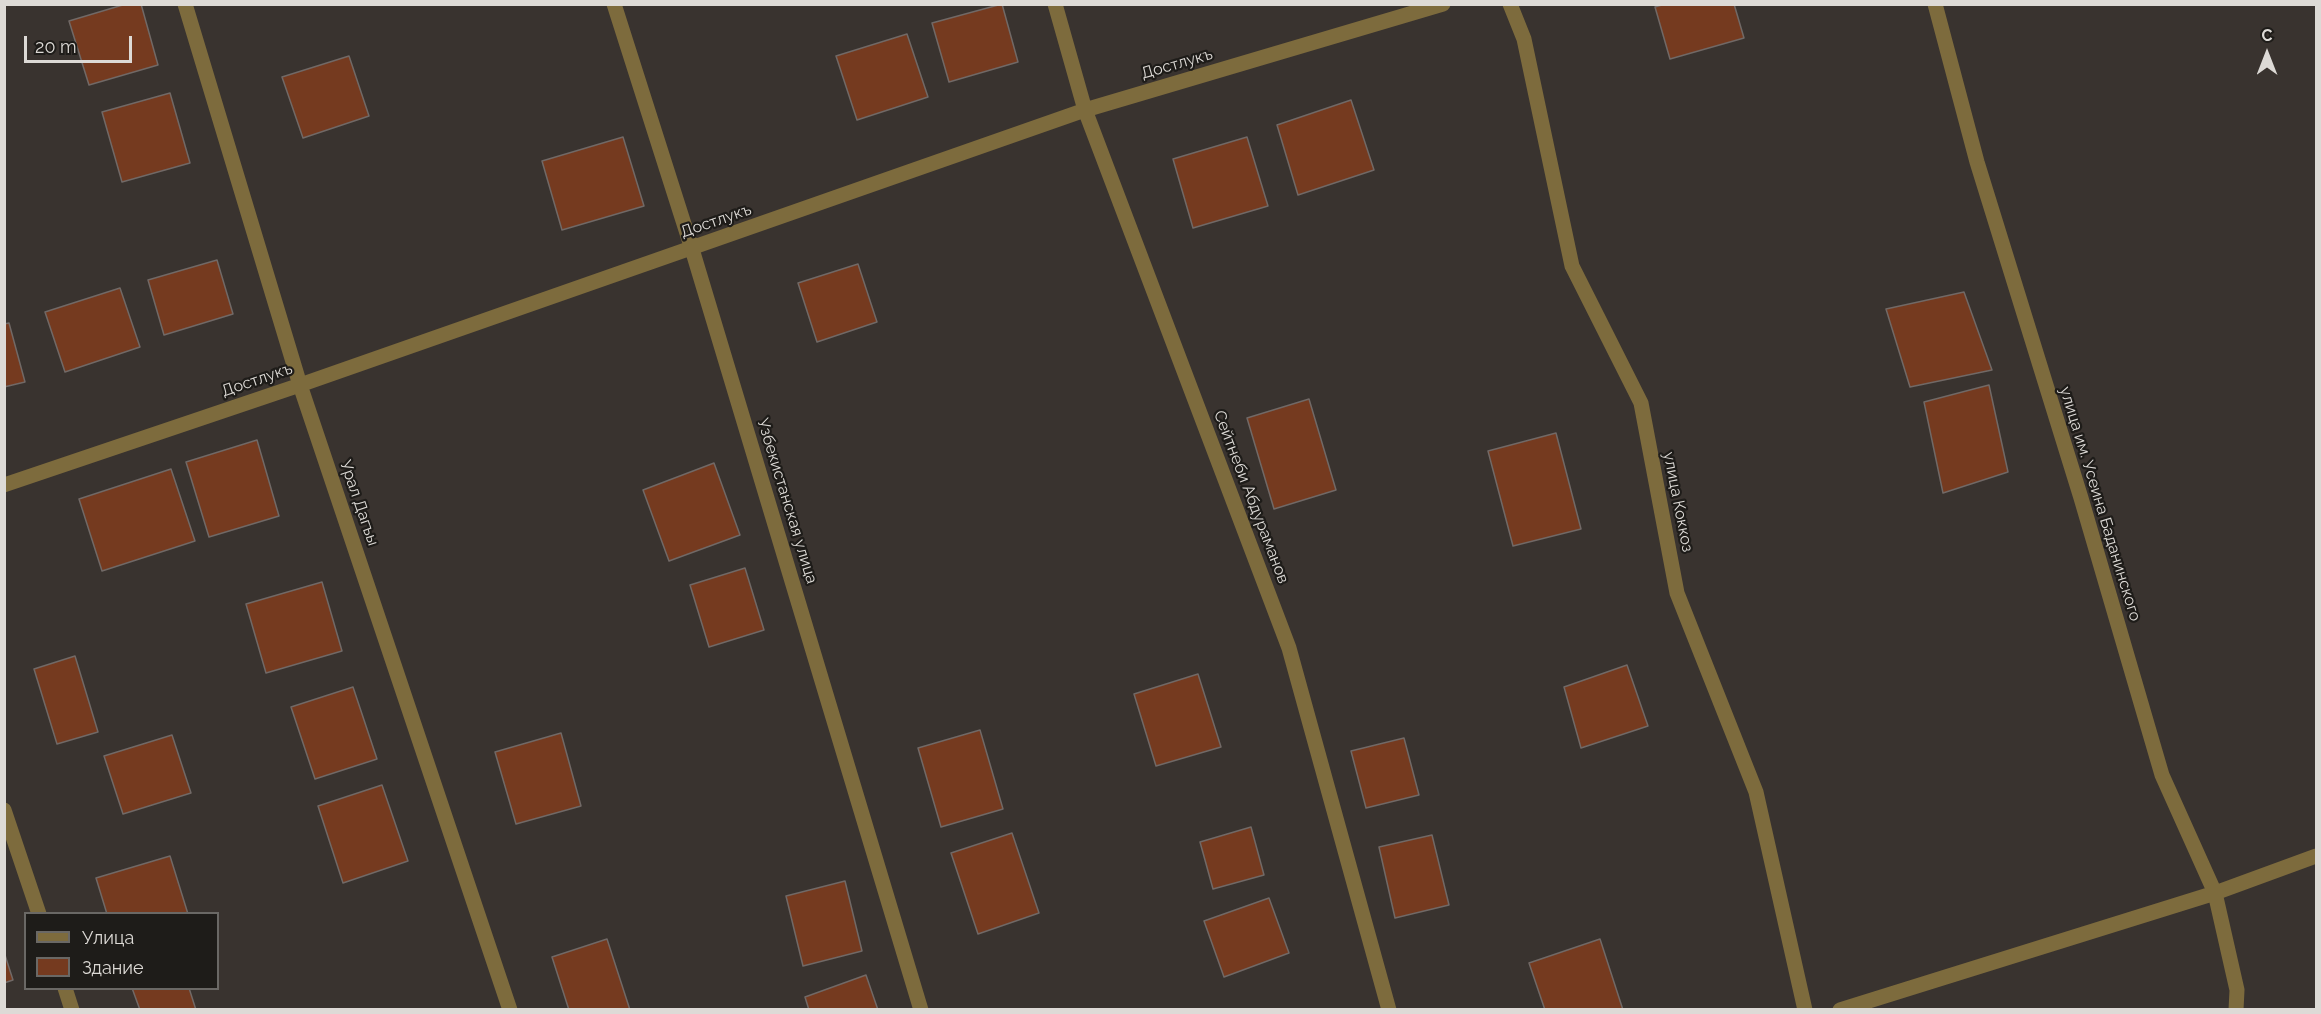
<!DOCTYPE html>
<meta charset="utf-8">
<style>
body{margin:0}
#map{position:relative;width:2321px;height:1014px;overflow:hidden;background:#39332f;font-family:Raleway,sans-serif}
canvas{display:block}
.frame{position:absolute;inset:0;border:6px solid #dddad6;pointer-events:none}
.legend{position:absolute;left:24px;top:912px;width:195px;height:78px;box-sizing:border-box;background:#1e1c19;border:2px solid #6a6865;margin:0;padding:8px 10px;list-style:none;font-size:18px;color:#dddad6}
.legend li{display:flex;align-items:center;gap:12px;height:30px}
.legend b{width:30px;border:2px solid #6a6865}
.north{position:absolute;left:2237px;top:24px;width:60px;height:60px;-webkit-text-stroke:4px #1e1c19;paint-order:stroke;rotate:0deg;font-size:16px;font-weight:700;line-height:24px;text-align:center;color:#dddad6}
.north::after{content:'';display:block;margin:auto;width:21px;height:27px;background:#dddad6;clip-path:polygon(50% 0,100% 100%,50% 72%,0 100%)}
.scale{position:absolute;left:24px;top:36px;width:108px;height:27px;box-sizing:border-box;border:3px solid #dddad6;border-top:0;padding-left:8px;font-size:18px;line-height:21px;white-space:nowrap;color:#dddad6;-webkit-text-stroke:4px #1e1c19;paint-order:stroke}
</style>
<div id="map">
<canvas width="2321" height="1014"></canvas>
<div class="frame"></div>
<ul class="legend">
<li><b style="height:8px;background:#7d6b3d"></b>Улица</li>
<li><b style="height:16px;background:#753a1f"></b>Здание</li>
</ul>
<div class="north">С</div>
<div class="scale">20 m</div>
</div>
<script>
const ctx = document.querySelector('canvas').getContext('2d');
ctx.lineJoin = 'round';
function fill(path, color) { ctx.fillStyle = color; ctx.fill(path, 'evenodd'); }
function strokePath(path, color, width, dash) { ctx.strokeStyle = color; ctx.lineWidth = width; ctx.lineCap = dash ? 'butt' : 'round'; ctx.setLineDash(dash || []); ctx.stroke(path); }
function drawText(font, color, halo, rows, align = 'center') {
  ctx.font = font + ' Raleway,sans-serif'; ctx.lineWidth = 4.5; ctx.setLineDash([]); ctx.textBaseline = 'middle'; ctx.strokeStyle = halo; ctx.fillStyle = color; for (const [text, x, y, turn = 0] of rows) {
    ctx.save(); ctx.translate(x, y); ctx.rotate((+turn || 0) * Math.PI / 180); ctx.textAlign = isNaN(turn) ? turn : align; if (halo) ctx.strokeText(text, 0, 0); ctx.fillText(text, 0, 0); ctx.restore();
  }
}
const building = new Path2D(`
 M126 4H141L158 65 89 85 69 21Z
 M1002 4 1018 62 949 82 932 23Z
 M1665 4H1734L1744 38 1670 59 1655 7Z
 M907 34 928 97 857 120 836 56Z
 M349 56 369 116 303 138 282 77Z
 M170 93 190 163 122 182 102 112Z
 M1351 100 1374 170 1298 195 1277 125Z
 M623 137 644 206 562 230 542 161Z
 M1247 137 1268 206 1193 228 1173 159Z
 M217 260 233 314 164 335 148 280Z
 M858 264 877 322 817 342 798 283Z
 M120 288 140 347 65 372 45 312Z
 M1964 292 1992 370 1910 387 1886 309Z
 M9 323 25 382 4 387V324Z
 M1989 385 2008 472 1943 493 1924 402Z
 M1309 399 1336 490 1274 509 1247 418Z
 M1556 433 1581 529 1513 546 1488 451Z
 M257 440 279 516 209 537 186 462Z
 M714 463 740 535 669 561 643 490Z
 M171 469 195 541 102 571 79 499Z
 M745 568 764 630 709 647 690 585Z
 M322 582 342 651 266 673 246 604Z
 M75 656 98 732 57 744 34 669Z
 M1627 665 1648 726 1581 748 1564 687Z
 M1198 674 1221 747 1156 766 1134 694Z
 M353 687 377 759 315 779 291 707Z
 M980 730 1003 809 941 827 918 748Z
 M561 733 581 806 516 824 495 752Z
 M172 735 191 793 123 814 104 756Z
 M1404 738 1419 795 1366 808 1351 751Z
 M382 785 408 861 343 883 318 806Z
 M1251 827 1264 875 1213 889 1200 842Z
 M1012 833 1039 913 978 934 951 853Z
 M1432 835 1449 905 1395 918 1379 847Z
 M170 856 188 914H107L96 878Z
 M845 881 862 951 803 966 786 896Z
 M1269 898 1289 953 1224 977 1204 921Z
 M607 939 630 1010H569L552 957Z
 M1600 939 1623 1010H1545L1529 963Z
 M4 952 13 980 4 983Z
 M866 975 878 1010H809L805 997Z
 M132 988H189L196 1010H140Z`);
fill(building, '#753a1f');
strokePath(building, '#716966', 1.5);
strokePath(new Path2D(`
 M185 4 300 385 510 1010
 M614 4 692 249 921 1010
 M1055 4 1085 110 1289 648 1389 1010
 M1510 4 1524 39 1572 266 1641 403 1677 593 1756 792 1805 1010
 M1935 4 1977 162 2081 498 2162 775 2215 893 2237 990 2236 1010
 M4 485 300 385 1085 110 1443 4
 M4 810 39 914
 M65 988 72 1010
 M1840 1010 2215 893 2316 856`), '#7d6b3d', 15);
drawText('16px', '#dddad6', '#1e1c19', [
 ["Достлукъ",1177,64,-16],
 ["Достлукъ",716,221,-19],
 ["Достлукъ",257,380,-19],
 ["Сейтнеби Абдураманов",1251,497,69],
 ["Узбекистанская улица",787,501,73],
 ["улица Коккоз",1678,502,79],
 ["Урал Дагъы",359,503,71],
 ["улица им. Усеина Баданинского",2100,504,73]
]);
</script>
